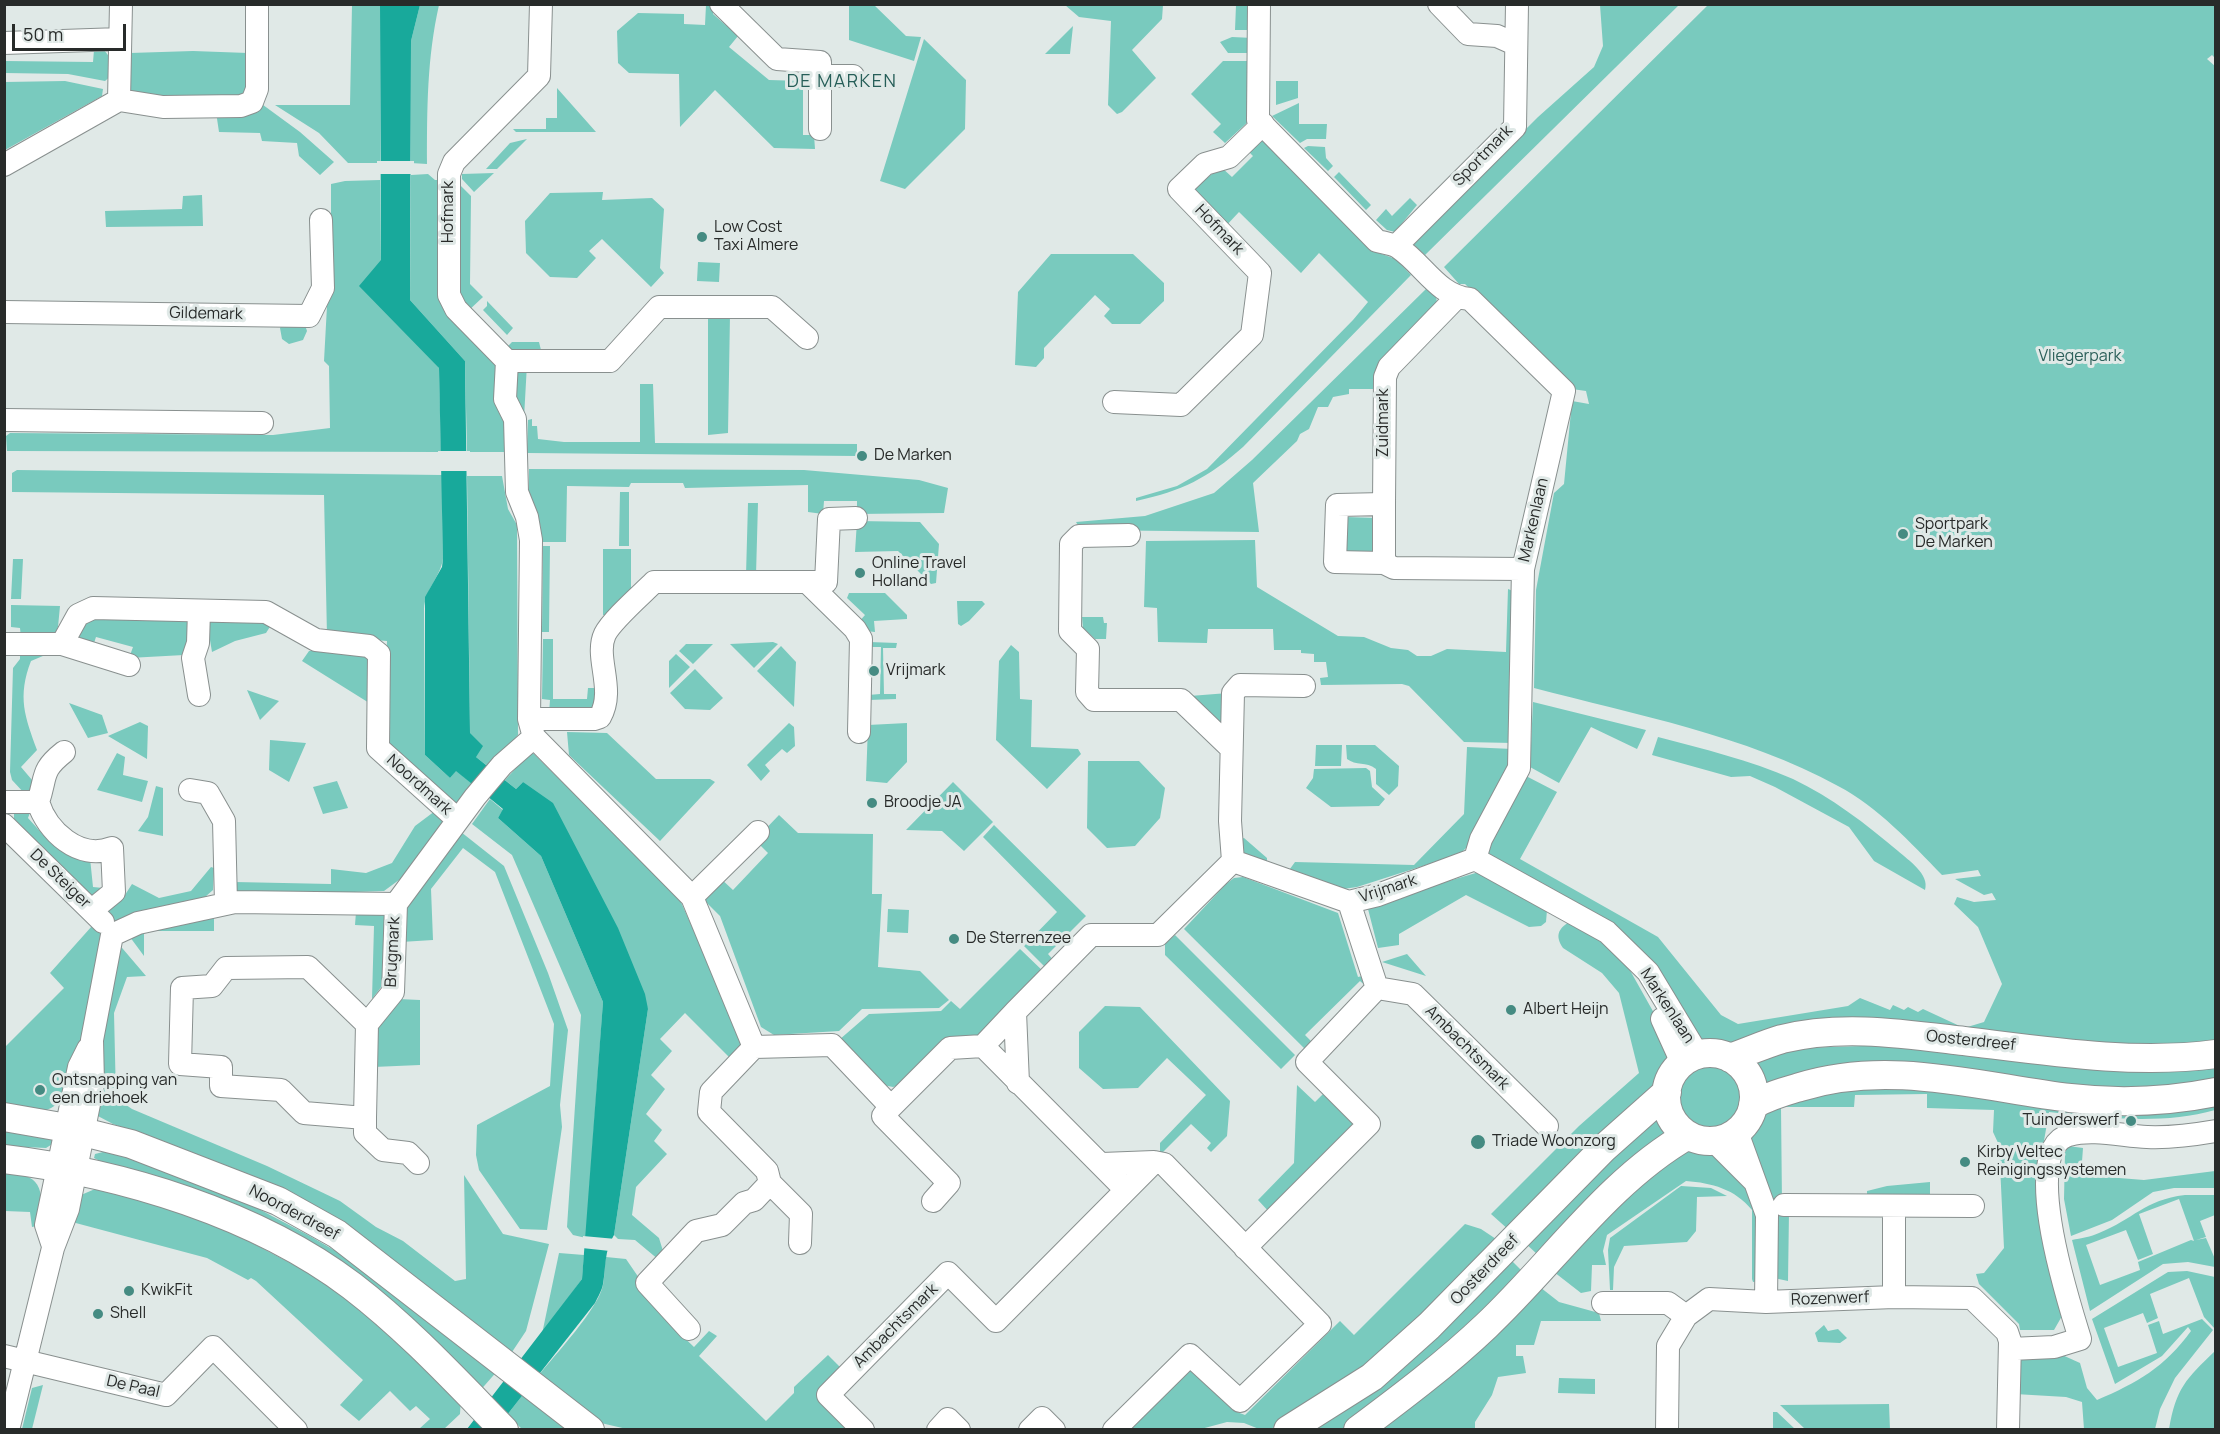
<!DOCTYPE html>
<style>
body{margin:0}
#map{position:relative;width:2220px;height:1434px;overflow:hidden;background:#e0e9e7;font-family:Manrope,sans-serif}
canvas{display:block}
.frame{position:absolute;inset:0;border:6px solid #282b2a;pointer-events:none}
.scale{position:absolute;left:12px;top:24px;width:114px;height:27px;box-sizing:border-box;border:3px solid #282b2a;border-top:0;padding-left:8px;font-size:18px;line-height:21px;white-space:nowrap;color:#282b2a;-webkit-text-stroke:4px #e0e9e7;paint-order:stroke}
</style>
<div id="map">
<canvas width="2220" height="1434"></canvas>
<div class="frame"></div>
<div class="scale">50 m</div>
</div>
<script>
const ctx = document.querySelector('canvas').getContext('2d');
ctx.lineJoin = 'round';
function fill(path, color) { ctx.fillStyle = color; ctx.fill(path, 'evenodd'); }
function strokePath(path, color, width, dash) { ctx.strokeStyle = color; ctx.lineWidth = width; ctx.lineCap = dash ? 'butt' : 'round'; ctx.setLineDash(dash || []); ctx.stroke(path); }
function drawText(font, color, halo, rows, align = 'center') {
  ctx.font = font + ' Manrope,sans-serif'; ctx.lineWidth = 6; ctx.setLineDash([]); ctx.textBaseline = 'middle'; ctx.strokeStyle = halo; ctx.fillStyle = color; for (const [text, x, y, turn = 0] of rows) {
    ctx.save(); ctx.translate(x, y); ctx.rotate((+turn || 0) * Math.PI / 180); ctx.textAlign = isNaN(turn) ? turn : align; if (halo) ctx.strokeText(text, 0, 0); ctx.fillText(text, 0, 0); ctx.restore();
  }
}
fill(new Path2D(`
 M352 5H380V163H348L319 133 275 105H350Z
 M420 5H439C427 58 427 109 427 164L411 163V41Z
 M706 5H713V14L738 36 729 47 769 80 803 81V135H814L815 149 774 148 715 90 680 127 679 74 629 73 618 63 617 31 638 13 684 14V24L705 25Z
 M849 5H874L906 36 921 37 914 61 849 40Z
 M1065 5H1163L1162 19 1132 50 1156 78 1122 112 1117 114 1108 105 1111 21 1079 17Z
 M1236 5H1253V30H1235Z
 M1600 5H1679L1425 255 1412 243 1538 117 1594 67 1603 46Z
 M1708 5H2215V58L2212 55 2207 59 2216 67 2215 1049 2211 1051 1986 1035 1727 1048 1700 1040 1648 962 1483 856 1526 776 1557 792 1520 859 1658 937 1721 1015 1738 1024 1848 1006 1860 998 1890 1010 1893 1005 1904 1010 1908 1007 1918 1012 1923 1009 1964 1028 1984 1022 2002 984 1978 927 1954 904 1957 897 1974 902 1996 900 1992 893 1984 895 1955 879 1981 876 1978 870 1942 875C1911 843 1878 807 1838 786 1745 735 1636 715 1534 688L1536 590 1554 493 1564 484 1572 401 1589 404 1586 391 1572 389 1465 284H1459L1444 267Z
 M1073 26 1070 54H1045Z
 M1232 37 1253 38V53H1228L1220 42Z
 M924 39 966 80 965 129 905 189 880 181Z
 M94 50H104L111 59 112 75 105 81 68 74 5 73V61L93 62Z
 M193 51 248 53 247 92C235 101 155 95 135 95L130 91V53Z
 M1223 61H1252L1251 119 1225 143 1213 132 1221 124 1191 94Z
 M65 81 103 89 102 96 5 150V82Z
 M1276 81H1298V98L1276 105Z
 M557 88 596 132H516L513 129H546V118H557Z
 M259 102 300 132 334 162 320 175 299 156 297 143 262 141 260 133 219 132 216 112Z
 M1299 103V124H1327L1326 139H1307L1300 143 1272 116Z
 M527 139 497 169H486L510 143Z
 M1262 140 1370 250 1396 259 1411 275 1243 447C1208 478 1182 491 1136 501V498L1177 486 1207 469 1353 320 1368 302 1319 253 1301 273 1239 212 1224 228 1190 191 1221 167 1232 177 1253 156 1244 147Z
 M1308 146 1325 147 1326 158 1333 166 1328 171 1304 148Z
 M1339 172 1371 205 1366 210 1334 177Z
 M494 173 474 192 462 179V174Z
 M428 174 435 180H442V302L495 355V395L506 426 505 452H467L465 361 410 300 411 175Z
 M380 180 381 261 439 368 441 452 7 451 6 436 10 433 273 435 330 428 329 366 324 361 327 306 331 294V184L345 181Z
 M460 185 471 196 470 284 483 297 467 312 457 299Z
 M603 192 602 200 652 198 664 209 660 268 664 273 651 287 602 239 589 251 596 258 577 278 550 277 526 253 525 221 550 193Z
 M202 195 203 226 106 227 105 211 182 209 183 196Z
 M1410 198 1417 205 1395 232 1387 230 1376 220 1386 209 1392 216Z
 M1051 254H1133L1164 283V301L1140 324H1112L1104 316 1110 309 1095 295 1044 348V358L1036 367 1015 365 1018 292Z
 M698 262 720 263 719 282 697 281Z
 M1426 289 1436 297 1437 302 1379 389H1349V394L1333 397 1328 407H1318L1309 429 1300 434 1297 441 1253 483 1259 532 1081 530 1076 522 1145 516 1214 493 1252 460Z
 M487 301 513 328 507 335 483 310 487 306Z
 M730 315 728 433 708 435V316Z
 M283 321 305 325 307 331 303 340 289 344 282 339 280 328Z
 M512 342H539L542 354 513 356 507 347Z
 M527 364 524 418 512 402 514 370Z
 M640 384H653L655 443 857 444V456L527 453 528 420 532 419V426H537L538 439 564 442H640Z
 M529 469 804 470 919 480 948 488 944 513 857 514V501H824L823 514 808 512V485L685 488 683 483H631L629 487 567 486 566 542H542L540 524 529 496Z
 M17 470 442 475 443 559C440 577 425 590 424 609L425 755 450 778 456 770 475 786 459 804H449L383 744 387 641 327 636 324 495 12 492V473Z
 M467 476H502L508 509 517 525 518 735 490 768 476 757 470 733Z
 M620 492H629V546H619Z
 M748 503H758L756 575H746Z
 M1346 517 1377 518 1375 554 1344 553Z
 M857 521 920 522 939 544 936 583 931 584 898 551 855 552Z
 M1255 540 1257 587 1338 636 1364 637 1391 648 1408 650 1417 656H1431L1447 649 1506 652 1508 589 1513 591V743L1464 742 1409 686 1402 684 1321 685 1320 678 1328 677 1326 662H1314V654L1301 653V650H1274L1273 629H1208L1207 643 1158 642 1157 608 1144 607 1146 541Z
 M543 546H550L549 632H542Z
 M603 549H631V600L616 615H603Z
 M13 559H23L21 599H11Z
 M849 593H885L907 615V619L874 621 875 632 866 631 858 623 865 615 847 598Z
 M957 601H982L985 604 969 621 961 626 958 624Z
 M11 605 60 606 58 627 55 635 21 638 20 628 11 627Z
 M92 613 196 617 184 655 129 658 133 647 96 637 92 649 76 642 80 626Z
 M206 616 273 622 266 633 235 641 212 652Z
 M1082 617H1103L1104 623H1107L1106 639H1095L1083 628Z
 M543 639H553V699H587L588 688H599L594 710 549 713 550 700 542 699Z
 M773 642 778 644 754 668 730 644Z
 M869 642 897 643 896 648H883L884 694H896V699L869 700 868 695 880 694 881 647H869Z
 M686 644H713L693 664 679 651Z
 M1011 645 1019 652 1020 699 1032 700 1031 747 1078 749 1081 754 1047 789 996 740 999 661Z
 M781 646 796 662 794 707 757 671Z
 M365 649 374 656V706L302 661 309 651Z
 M20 652 50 653 31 661C17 697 25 717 37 750L21 767 38 787 25 794 12 780 10 772 13 668 20 659Z
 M676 654 690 667 669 688V661Z
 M695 669 723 698 710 710 685 709 670 693Z
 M247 690 279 701 260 720Z
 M1228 693V731L1190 696Z
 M1533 702 1646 730 1637 749 1591 727 1559 783 1530 767Z
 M69 703 102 715 108 733 88 738Z
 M140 722 148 726 147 759 108 736Z
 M789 723 794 727 795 746 787 753 782 749 765 765 770 771 761 781 747 765Z
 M907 723V762L887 783 866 781 868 725Z
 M567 732 607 733 656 779H710L715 782 660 841 569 755Z
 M1658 737C1704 749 1749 760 1793 779 1831 797 1866 824 1898 851 1908 860 1930 874 1925 890L1874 861 1849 827 1775 787 1750 776 1731 777 1652 755Z
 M270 740 306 743 289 782 269 770Z
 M1316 745H1342L1341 766H1315Z
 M1346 745H1375L1399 766 1398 786 1389 795 1376 784V769C1366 761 1356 766 1347 759Z
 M1467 747 1513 749 1508 773 1467 847 1460 854 1357 887 1336 890 1287 873 1295 862 1414 865 1464 814Z
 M117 753 125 757 123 775 148 781 142 802 97 790Z
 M530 753 534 754 680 900 729 1010 744 1052 734 1062 685 1013 660 1039 672 1051 651 1075 665 1089 646 1114 662 1130 654 1141 667 1154 636 1187 632 1215 659 1238 663 1251 659 1260 635 1240 618 1239 614 1235 648 1009 523 782 516 789 505 780Z
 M1088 761H1139L1165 788 1160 818 1135 846 1107 848 1087 828Z
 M1366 768 1370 771 1372 787 1385 799 1379 806 1331 807 1306 788 1313 778 1314 769Z
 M337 781 348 808 323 814 313 787Z
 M953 782 993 822 964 851 942 831 906 830Z
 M156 786 163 788V836L138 831 148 817Z
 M490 799 503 810 498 818 541 856 603 1002 586 1238 573 1235 567 1227 581 1015 512 855 472 824Z
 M14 806 32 807 28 818 47 839 90 858 93 887 103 888 91 897 14 821Z
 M435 811 441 816 443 827 403 877 384 891 236 896 235 882 331 884V869L366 873 392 863 415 826Z
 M779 815 798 833 873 834 872 894H882L878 967 920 971 949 1000 939 1008 862 1009 839 1031 774 1035 761 1027 720 916 705 901 704 892 719 877 733 890 768 853 755 840Z
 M994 825 1086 916 1048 954 1056 963 1048 970 1024 946 1057 912 983 837Z
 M461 832 504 866 548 973 568 1030 560 1105 562 1127 547 1230 520 1229 479 1170 476 1155 477 1125 550 1086 554 1024 495 872 463 848 431 889 433 940 401 942V908Z
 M1244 838 1267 858V864L1243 853 1241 839Z
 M211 867 214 868 213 890 205 897 116 922 103 908 115 894 123 898 132 884 159 898 191 891Z
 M1479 872 1547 910 1546 922 1541 926 1529 927 1466 895 1399 934V945L1378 948 1368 909 1388 899Z
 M1243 877 1338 913 1358 977 1366 975 1368 988 1360 981 1305 1035 1312 1042 1307 1051 1184 929 1226 884 1234 878Z
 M888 909 909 910 908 933 887 932Z
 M214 911V931H144V956L127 933Z
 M356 912H387L385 982 372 999 374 926 355 925Z
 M1569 922 1599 938 1627 965 1668 1038 1672 1058 1657 1091 1510 1231 1491 1214 1579 1126 1639 1073 1619 993 1602 973 1563 948C1555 936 1558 929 1569 922Z
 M92 926 105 937 70 1086C51 1119 39 1112 5 1109L4 1048 64 988 50 973Z
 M1175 935 1295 1055 1281 1069 1165 955V943Z
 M117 942 146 976 127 977 114 1013 116 1098 132 1109 267 1166 340 1201 376 1227 403 1241 455 1281 466 1279 464 1175 503 1234 549 1244 526 1331 512 1352 208 1159 113 1124 96 1115 99 1047Z
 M1020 949 1045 973 983 1037 900 1085 893 1087 883 1085 839 1040 869 1014 941 1011 951 1001 960 1009Z
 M1407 954 1426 976 1382 962Z
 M398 999 420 1000V1065L373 1067V1027Z
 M1105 1006 1140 1007 1230 1101 1227 1136 1211 1152 1207 1148 1211 1143 1191 1124 1160 1155V1143L1206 1095 1167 1058 1138 1088 1103 1089 1079 1068V1032Z
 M1894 1045 2215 1064 2216 1078 2157 1087 1760 1089 1746 1060 1797 1048Z
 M1677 1096a32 32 0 1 1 64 0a32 32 0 1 1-64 0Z
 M1848 1084 2215 1102V1110C2163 1125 2102 1118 2049 1112L2037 1181 2062 1316 2054 1330H2020L2019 1324 1979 1284 1976 1274 1984 1273 2004 1248 1999 1145 1993 1132 1994 1110 1927 1108V1094L1855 1095 1854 1107H1781L1782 1204 1789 1212 1788 1281 1774 1278 1743 1132 1758 1107Z
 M1297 1085 1315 1102 1328 1089 1361 1122 1270 1213 1258 1200 1294 1163Z
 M1657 1110 1671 1132 1538 1255 1523 1241Z
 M4 1126 54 1140V1143L46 1148 5 1146Z
 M1685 1145 1715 1150 1757 1196 1760 1281 1753 1282 1752 1279V1210C1735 1189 1712 1183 1686 1181L1607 1235 1603 1251 1606 1265H1592L1591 1291 1581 1293 1554 1272V1262Z
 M2068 1146 2083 1148 2081 1175 2144 1180 2215 1171V1188H2174L2153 1192 2112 1220 2071 1236 2064 1199 2065 1152Z
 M107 1151 215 1186 308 1235 358 1264 499 1369 478 1393 385 1306 94 1158 95 1154Z
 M4 1171C45 1176 42 1189 41 1225L32 1227 30 1212 5 1211Z
 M1930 1182V1199H1867V1191L1887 1186Z
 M102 1186 210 1221 315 1276 348 1298 461 1397 460 1414 444 1429H419L430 1419 416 1406 410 1411 390 1391 359 1421 340 1405 363 1380 256 1281 251 1278 248 1280 207 1258 72 1222 81 1195Z
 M1681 1186 1711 1188 1727 1196 1697 1197 1696 1231 1687 1242 1624 1246 1614 1267 1613 1290H1610L1608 1250 1610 1238Z
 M2185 1195H2215V1215L2200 1221 2206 1237 2196 1240 2206 1238 2215 1259V1267L2188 1262 2163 1264 2090 1311 2072 1240C2081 1238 2091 1237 2099 1233 2134 1219 2144 1200 2185 1195ZM2179 1199 2194 1241 2191 1240 2138 1262 2140 1270 2100 1285 2086 1245 2126 1230 2138 1260 2153 1254 2139 1214Z
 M1465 1224 1481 1229 1496 1239 1460 1287 1356 1373 1271 1429H1259L1244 1423 1227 1422 1201 1429 1126 1430 1192 1367 1237 1412 1245 1415 1340 1321 1354 1335Z
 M559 1253 584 1255 582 1279 542 1334Z
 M1507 1256 1523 1272 1486 1310 1364 1415 1343 1429 1295 1430Z
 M606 1257 626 1259 672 1326 694 1347 709 1331 717 1336 699 1356 766 1421 794 1393V1387L828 1355 843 1370 817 1397 851 1429 631 1430 601 1423 538 1376C554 1356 599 1308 603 1285 605 1275 604 1267 606 1257Z
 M2187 1271 2215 1277V1329L2204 1317 2189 1278 2150 1294 2158 1318 2147 1323 2143 1313 2104 1328 2118 1367 2157 1353 2148 1325 2159 1321 2163 1334 2202 1319 2213 1330 2175 1378 2160 1409 2155 1429H2084L2082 1402 2066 1397 2015 1394V1360L2060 1354 2080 1363 2087 1388 2097 1400C2137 1383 2165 1367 2191 1331L2188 1327 2162 1356 2115 1384 2092 1319 2168 1272Z
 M1536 1284 1559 1302 1599 1313 1601 1321H1541L1534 1345H1516V1356H1523L1526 1373 1498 1377 1492 1395 1475 1422V1429L1366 1430Z
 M1824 1325 1828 1331 1838 1329 1847 1338 1840 1343 1818 1342 1815 1333Z
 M2215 1351V1429H2169C2176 1388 2186 1379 2215 1351Z
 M1559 1378 1595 1379V1394L1558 1393Z
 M43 1385 32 1429H22L32 1388Z
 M525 1392 567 1429H522L507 1415Z
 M1889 1404 1890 1430 1805 1429 1780 1405Z
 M1773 1412H1777L1795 1429H1773Z`), '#79cabe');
fill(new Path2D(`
 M380 5H420L411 41 410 300 465 361 470 733 483 746 476 757 516 789 523 782 553 803 618 928 645 994 648 1009 614 1235C604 1251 606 1267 603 1284 602 1290 598 1297 595 1303L496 1429H467L582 1279 603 1002 541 856 498 818 503 809 456 771 450 778 425 755V597L442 567 443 559 439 368 359 286 381 260Z`), '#18a99b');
fill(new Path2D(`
 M377 161H414V174H377Z
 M438 451H470V471H439Z
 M583 1236 616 1239 610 1251 582 1248Z`), '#e0e9e7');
const minor = new Path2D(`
 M721 4 777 59 820 62V129
 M1259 4 1258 120 1377 241C1384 243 1394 244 1399 248 1424 265 1438 296 1470 299L1564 391 1523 569 1519 768 1481 839 1475 859
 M1439 4 1468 34 1497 36 1515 44
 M4 43 120 39
 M820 76H853
 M119 100 121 4
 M4 165 119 100 163 107 241 106 252 102 257 89V4
 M1397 245 1515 127 1517 4
 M4 312 309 316 323 288 321 220
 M507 361H610L659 307H772L807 338
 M1114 402 1181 405 1252 335 1260 273 1179 189 1205 164 1229 157 1263 124
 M4 420 262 423
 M1384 504 1385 377 1389 367 1456 298
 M1129 535 1079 536 1071 544 1070 631 1088 649 1087 692 1094 700H1181L1231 748
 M1384 563V504L1337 505 1335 562 1384 563 1394 568 1523 569
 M807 582 855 629 861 639 859 732
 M199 611 198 643 193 658 199 695
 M4 644H62L129 665
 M62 644 78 615 93 608 266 612 316 640 369 646 379 654 378 748 457 819
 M529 719H594L600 717C616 689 594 657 605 634 612 620 642 594 654 582H826L829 519 856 518
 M534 737 692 897 754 1047
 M190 790 208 793 224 821 226 903
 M4 802H38C47 831 79 861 112 848L114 892 92 910
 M38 802C47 776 40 771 64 752
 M4 825 103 922
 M1475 859 1607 932 1648 972 1698 1055
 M1233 861 1349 902 1378 895 1475 859
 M1233 861 1230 821 1233 693 1240 685 1304 686
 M692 897 758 832
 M1377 988 1413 994 1547 1126
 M1662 1019 1682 1063
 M367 1024 365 1118 304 1113 281 1090 221 1086V1067L180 1064 182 988 212 986 226 968 308 967 367 1024 393 992 396 904 475 797 502 765 534 737 529 719 531 540 527 517 517 492 515 419 505 399 507 361 456 309 449 295V174L454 162 539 76 541 4
 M983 1046 1015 1012
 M1018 1083 1015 1012 1091 935H1158L1233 861
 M891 1107 950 1048 983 1046 1125 1189
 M365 1118V1133L383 1150 408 1153 418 1163
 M1737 1132 1767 1215 1766 1302
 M1714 1141 1753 1180
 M1102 1164 1154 1162
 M1784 1205 1973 1206
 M52 1243 46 1225 79 1067 88 1049
 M800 1243 801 1214 770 1183 767 1171 709 1112 711 1092 754 1047 832 1045 891 1107 883 1116 949 1183 933 1201
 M1245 1248 1369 1124 1307 1062 1377 988 1349 902
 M1894 1297V1207
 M1603 1303H1668L1686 1316
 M689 1329 647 1283 696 1231 722 1225 744 1203 754 1200 770 1183
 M2011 1349 2054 1347 2080 1339C2070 1306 2018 1149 2069 1135 2092 1128 2123 1136 2147 1137 2170 1138 2193 1135 2216 1131
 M4 1356 166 1395 213 1347 296 1430
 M8 1430 53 1248 68 1209 93 1084 92 1040 112 935 138 923 235 902 396 904
 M863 1430 828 1395 948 1273 996 1321 1154 1162 1164 1164 1320 1324 1240 1401 1190 1355 1114 1430
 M938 1430 948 1419 959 1430
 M1030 1430 1042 1418 1054 1430
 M1667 1430 1668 1346 1686 1316 1709 1299 1766 1302 1894 1297 1972 1298 2007 1332 2010 1341 2008 1430`);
const major = new Path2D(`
 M1666 1097a44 44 0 1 1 88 0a44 44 0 1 1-88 0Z
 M1730 1058C1747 1052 1765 1044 1782 1039 1842 1024 1905 1034 1964 1041 2046 1051 2134 1065 2216 1054
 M1753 1105C1768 1096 1783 1092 1800 1087 1889 1059 1980 1087 2070 1098 2121 1104 2166 1102 2216 1092
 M4 1117 67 1128 131 1144 278 1201 337 1234 590 1430
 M4 1159C122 1173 257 1214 352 1286 408 1329 455 1380 504 1430
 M1288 1430 1372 1377 1429 1326 1604 1148 1667 1092
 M1358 1430C1402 1397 1446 1364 1486 1326 1552 1264 1608 1181 1688 1135`);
strokePath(minor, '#89908f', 24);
strokePath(major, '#89908f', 30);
strokePath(minor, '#fff', 22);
strokePath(major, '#fff', 28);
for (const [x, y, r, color] of [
 [702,237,6,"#458b82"],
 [862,456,6,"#458b82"],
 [1903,534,6,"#458b82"],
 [860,573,6,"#458b82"],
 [874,671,6,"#458b82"],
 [872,803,6,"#458b82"],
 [954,939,6,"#458b82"],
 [1511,1010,6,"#458b82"],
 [40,1090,6,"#458b82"],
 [2131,1121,6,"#458b82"],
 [1478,1142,8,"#458b82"],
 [1965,1162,6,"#458b82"],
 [129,1291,6,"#458b82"],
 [98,1314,6,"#458b82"]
]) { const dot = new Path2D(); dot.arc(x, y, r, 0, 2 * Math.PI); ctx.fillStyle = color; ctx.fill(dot); strokePath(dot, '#e0e9e7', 2); }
drawText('16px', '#282b2a', '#e0e9e7', [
 ["Sportmark",1483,156,-46],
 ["Hofmark",449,212,-90],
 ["Hofmark",1219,230,46],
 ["Gildemark",206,314,1],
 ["Zuidmark",1384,423,-90],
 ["Markenlaan",1534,520,-77],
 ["Noordmark",419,785,42],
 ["De Steiger",60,879,44],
 ["Vrijmark",1388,889,-18],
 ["Brugmark",393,952,-87],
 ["Markenlaan",1667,1006,57],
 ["Oosterdreef",1971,1041,6],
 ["Ambachtsmark",1467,1048,45],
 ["Noorderdreef",294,1213,28],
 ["Oosterdreef",1485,1270,-46],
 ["Rozenwerf",1830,1299,-2],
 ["Ambachtsmark",896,1326,-45],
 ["De Paal",133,1387,13]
]);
drawText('16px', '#282b2a', '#e0e9e7', [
 ["Low Cost",714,228],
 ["Taxi Almere",714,246],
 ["De Marken",874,456],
 ["Sportpark",1915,525],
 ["De Marken",1915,543],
 ["Online Travel",872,564],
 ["Holland",872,582],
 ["Vrijmark",886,671],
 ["Broodje JA",884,803],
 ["De Sterrenzee",966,939],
 ["Albert Heijn",1523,1010],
 ["Ontsnapping van",52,1081],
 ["een driehoek",52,1099],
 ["Tuinderswerf",2119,1121,"right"],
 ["Triade Woonzorg",1492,1142],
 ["Kirby Veltec",1977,1153],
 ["Reinigingssystemen",1977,1171],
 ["KwikFit",141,1291],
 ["Shell",110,1314]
], 'left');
drawText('16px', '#2c605a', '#e0e9e7', [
 ["Vliegerpark",2080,357]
]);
ctx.letterSpacing = '1.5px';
drawText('18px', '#265e58', '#e0e9e7', [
 ["DE MARKEN",842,82]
]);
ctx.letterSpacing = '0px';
</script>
